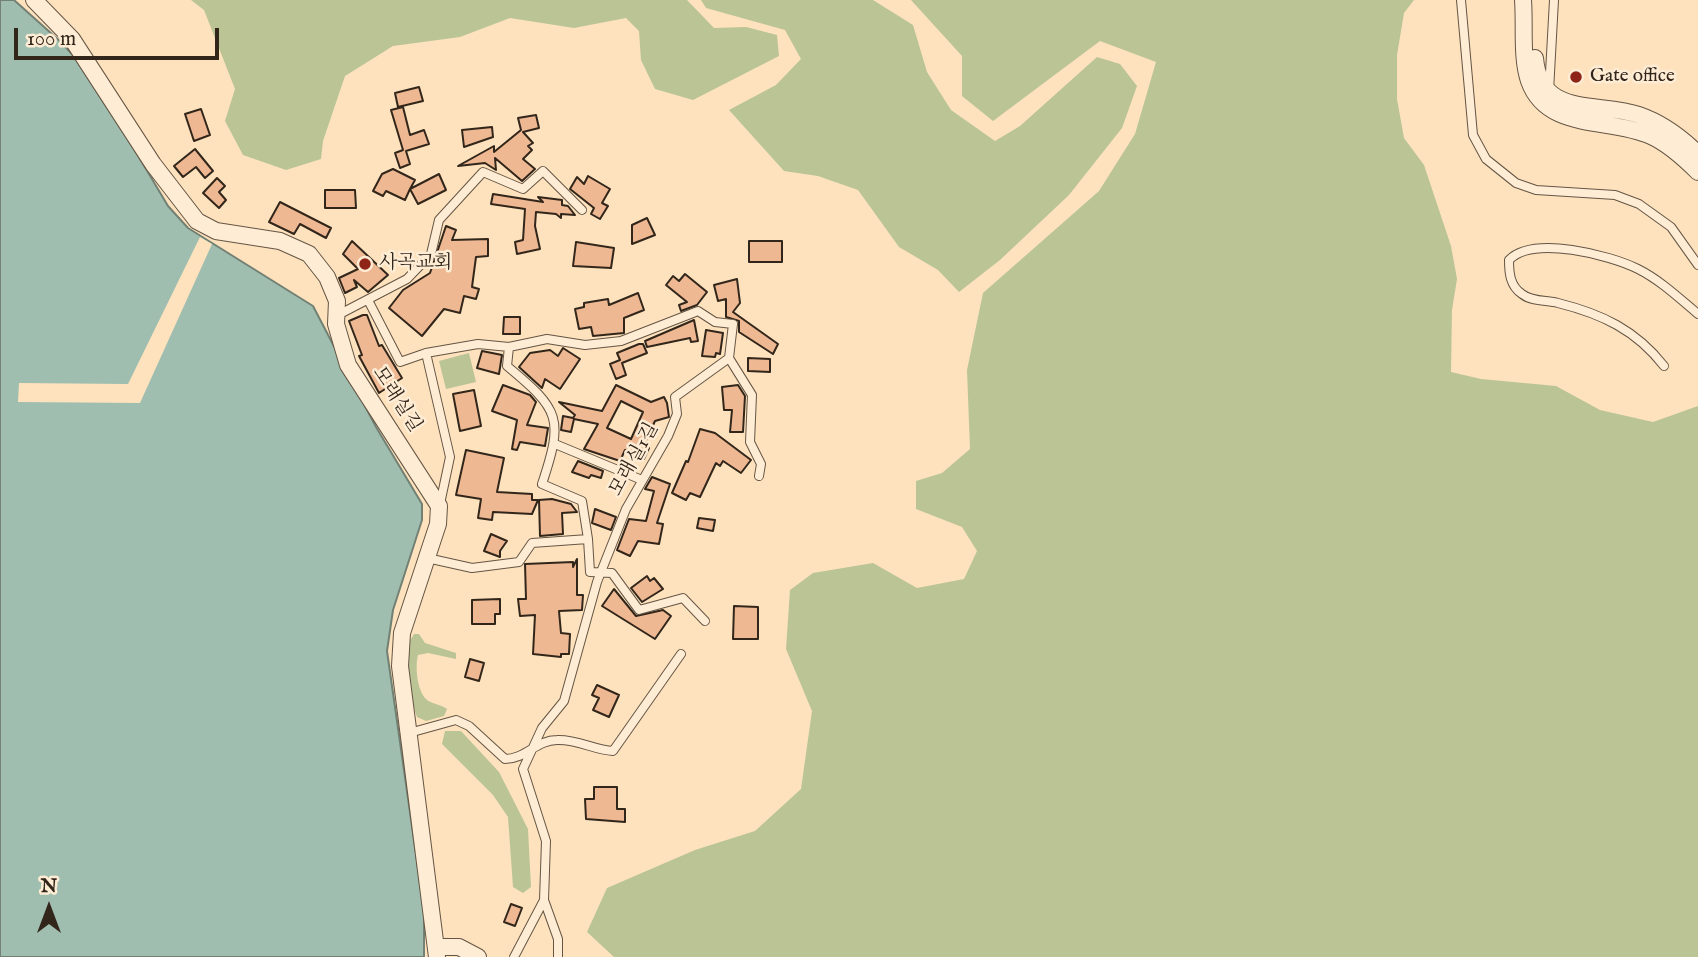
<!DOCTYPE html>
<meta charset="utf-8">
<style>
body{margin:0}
#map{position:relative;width:1698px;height:957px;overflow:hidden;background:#fde2bd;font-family:"IM FELL English",serif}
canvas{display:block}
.north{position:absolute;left:14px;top:873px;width:70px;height:70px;-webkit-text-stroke:5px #feecd4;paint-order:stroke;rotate:0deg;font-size:19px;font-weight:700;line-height:28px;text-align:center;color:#32261b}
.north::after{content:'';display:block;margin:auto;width:24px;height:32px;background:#32261b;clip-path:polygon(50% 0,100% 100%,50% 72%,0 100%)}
.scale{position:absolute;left:14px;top:28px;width:205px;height:32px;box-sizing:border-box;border:4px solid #32261b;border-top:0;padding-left:9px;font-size:21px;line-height:24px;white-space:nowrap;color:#32261b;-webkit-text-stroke:5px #feecd4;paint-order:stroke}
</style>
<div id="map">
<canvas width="1698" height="957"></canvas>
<div class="north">N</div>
<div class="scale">100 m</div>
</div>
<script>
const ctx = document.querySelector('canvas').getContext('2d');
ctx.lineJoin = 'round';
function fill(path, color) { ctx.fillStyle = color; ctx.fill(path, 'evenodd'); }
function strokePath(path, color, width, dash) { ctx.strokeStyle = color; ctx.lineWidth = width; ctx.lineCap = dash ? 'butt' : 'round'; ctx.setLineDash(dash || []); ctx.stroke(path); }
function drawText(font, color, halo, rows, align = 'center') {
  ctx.font = font + ' "IM FELL English","Noto Serif KR",serif'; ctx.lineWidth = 5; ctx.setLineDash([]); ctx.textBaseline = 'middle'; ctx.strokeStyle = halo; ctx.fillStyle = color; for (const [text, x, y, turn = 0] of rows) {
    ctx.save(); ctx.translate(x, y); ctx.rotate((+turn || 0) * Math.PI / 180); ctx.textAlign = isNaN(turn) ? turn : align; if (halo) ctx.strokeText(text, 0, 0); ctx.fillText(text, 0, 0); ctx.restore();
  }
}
fill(new Path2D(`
 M191 0H687L714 28 746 27 777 35 779 56 693 100 655 89 641 60 639 31 626 18 574 28 510 18 460 37 393 46 345 76 323 141 321 159 286 170 243 155 225 121 235 89 204 10Z
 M701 0H873L913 25 927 72 951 110 995 141 1020 126 1097 57 1120 64 1137 86 1122 128 1069 195 1000 260 959 292 938 270 899 247 858 190 818 176 784 171 729 110 776 85 801 59 785 30 706 8Z
 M911 0H1414L1404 13 1397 55V99L1404 138 1424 165 1451 246 1457 279 1452 310 1451 372 1481 379 1556 386 1600 410 1653 422 1698 406V957H614L587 932 607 888 695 850 755 831 801 789 812 711 786 649 790 590 813 573 873 563 917 588 964 579 977 551 962 527 916 509V481L942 473 970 449 967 370 983 293 1099 191 1135 134 1156 62 1100 41 993 121 962 96V56Z
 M469 353 476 382 446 389 439 361Z
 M414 634H419L425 643 456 653V659L428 653 418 655C415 667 417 690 426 699 431 704 440 704 447 709L444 716 426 721 417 717C409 692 398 657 414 634Z
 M445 731H461L499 772 528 829 531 887 523 893 513 887 508 817 493 795 442 744Z`), '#bac495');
const water = new Path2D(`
 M0 0H14L62 43 89 73 168 206 188 228 313 306 376 427 422 504V520L393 610 387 651 424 910V957H0Z`);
fill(water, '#9fbeaf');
strokePath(water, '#738174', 2);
fill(new Path2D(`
 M200 237 212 244 140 403 18 402 19 383 128 384Z`), '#fde2bd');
const building = new Path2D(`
 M419 87 423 101 398 107 395 93Z
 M403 107 410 135 424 130 429 144 406 151 410 164 400 168 395 153 403 150 391 110Z
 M201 109 210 135 194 141 185 114Z
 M536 115 539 128 523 132 533 143 528 146 532 150 523 159 535 169 522 181 495 158 496 170 485 163 458 166 494 146V152L521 130 518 118Z
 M492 127 493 137 464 147 462 130Z
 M195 149 213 171 205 178 196 167 183 177 174 166Z
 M393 169 415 180 410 189 439 174 446 190 418 204 410 189 405 200 386 191 383 196 373 191 382 174Z
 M588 176 610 189 602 203 608 206 600 219 591 214 594 208 570 189 577 177 584 184Z
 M217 178 225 186 219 192 226 200 219 208 203 193Z
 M325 190H355L356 208H325Z
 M493 194 543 202 538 197 562 200V205L568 206 575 215 561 214V218L556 214 536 212 535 226 540 249 517 254 515 242 523 240 525 209 491 204Z
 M280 202 331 228 326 238 300 224 294 234 269 222Z
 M647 218 655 235 632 244V225Z
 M446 226 456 230 452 240 488 239V256L476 257 472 287 479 289 476 299 464 296 460 313 444 309 422 336 389 308 403 290 430 273Z
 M352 241 388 275 368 292 354 280 357 287 345 293 339 278 358 269 343 254Z
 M749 241H782V262H749Z
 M576 242 614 248 611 268 573 266Z
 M685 274 707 292 697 305 681 311 679 305 687 302 666 285 673 276 679 281Z
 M737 279 740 303 733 312 778 344 773 354 739 332V321L726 317V299L718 301 714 285Z
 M638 293 644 310 624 318V333L593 336 591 327 579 329 575 309 584 307V303L608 299 609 305Z
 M363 315H367L379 346 382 345 402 378 379 393 359 356 362 355 349 321Z
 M504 317H520V334H503Z
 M694 320 698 341 691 342 690 338 647 347 645 341Z
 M706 330 723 333 720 354 716 353 715 357 702 356Z
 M639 344H643L647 353 622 363 626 375 616 379 610 364 620 360 617 353Z
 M563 348 580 359 560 389 545 379 542 388 519 367 530 353 550 350 558 356Z
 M482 351 502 355 499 374 477 368Z
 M748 358 770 359V372L748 371Z
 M503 385 530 395 536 402 527 425 548 428 545 446 520 442 517 450 512 449 517 420 492 411Z
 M616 385 651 402 664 397 667 403 669 417 655 421 644 445 649 448 644 459 625 450 620 461 584 449 598 424 574 419 571 432 561 430 563 416 573 418 575 415 559 402 602 411ZM621 401 643 412 631 439 607 428Z
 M738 385 745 396 743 432H730L732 410H724L722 387Z
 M474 390 481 426 460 431 453 394Z
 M700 429 715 433 751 460 741 473 723 461 720 466 716 463 700 497 690 493 686 500 672 493 686 461 688 462Z
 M466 450 504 458 497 492 532 494V500H538L532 514 493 512 492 520 478 518 481 499 456 495Z
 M578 461 603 471 601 478 591 475 589 478 572 472Z
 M652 477 670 484 657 523 663 524 659 544 638 541 630 556 617 550 629 519 646 521 654 491 645 489Z
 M552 499 571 504 577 512 562 513 563 534 540 536 539 500Z
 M595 509 616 517 611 530 592 523Z
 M699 518 715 520 713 531 697 528Z
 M491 534 507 541 500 551V557L484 551Z
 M577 559V595H583L582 610 559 611 561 633 570 634 569 654H561V657L533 654 535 615 520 616 518 599H526L525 564 573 562V567Z
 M647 576 650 581 654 578 663 589 642 602 631 588Z
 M614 589 636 616 663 610 671 616 655 639 602 606Z
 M500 599V614H495V624H472V600Z
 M734 606 758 607V639H733Z
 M470 659 484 663 479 681 465 677Z
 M597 685 619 695 609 717 593 710 599 698 592 695Z
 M594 787H617V809H625V822L586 819 585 799H594Z
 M511 904 522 908 515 926 504 922Z`);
fill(building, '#eeb892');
strokePath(building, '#32261b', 2);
const lane = new Path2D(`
 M1461 0 1473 135 1486 159 1516 183 1536 190 1615 195 1639 204 1671 227 1698 265
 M1549 91 1554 0
 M369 302 400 362 426 353
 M336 316 407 279 431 254 439 220 483 172 523 189 543 171 582 210
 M509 347 507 366C560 410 564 418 542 484L582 501 588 539
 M729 358 752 395 750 442 761 464 759 476
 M1664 366C1636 330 1602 314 1558 303 1547 300 1532 302 1522 294 1510 286 1509 273 1509 260 1533 235 1610 255 1638 269 1660 280 1679 298 1698 314
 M555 444 642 480
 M440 504 450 457 426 353 478 344 509 347 547 339 585 345 621 341 698 311 715 322 733 324 729 358 675 397 677 414 668 436 626 509 597 582 564 701 542 728 523 769 546 841 544 900 514 957
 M427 558 472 568 519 562 532 543 588 539 590 572 612 573 639 610 683 598 705 621
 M409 733 456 720 469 726 505 759C525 759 537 740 557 740 577 739 594 750 613 751L681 654
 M544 900 558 939V957`);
const street = new Path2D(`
 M34 0 72 39 153 164 197 221 216 231 280 241 309 254 327 277 337 301 336 324 348 365 439 506 438 524 402 633 400 666 437 957
 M1523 0C1525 26 1521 57 1529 81 1547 132 1610 117 1651 136 1669 144 1684 158 1698 172
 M1535 58C1540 118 1597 101 1639 115 1662 123 1681 137 1698 154
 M436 947H459L478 957`);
strokePath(lane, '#655544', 10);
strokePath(street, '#655544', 18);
strokePath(lane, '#feecd4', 8);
strokePath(street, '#feecd4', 16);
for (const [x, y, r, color] of [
 [1576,77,7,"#8f2418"],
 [365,264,7,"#8f2418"]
]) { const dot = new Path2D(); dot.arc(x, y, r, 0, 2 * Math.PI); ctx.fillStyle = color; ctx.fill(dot); strokePath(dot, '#feecd4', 2.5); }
drawText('19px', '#32261b', '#feecd4', [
 ["Gate office",1590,77],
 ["사곡교회",379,264]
], 'left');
drawText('19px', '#32261b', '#feecd4', [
 ["모래실길",396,400,57],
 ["모래실1길",635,460,-61]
]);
</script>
